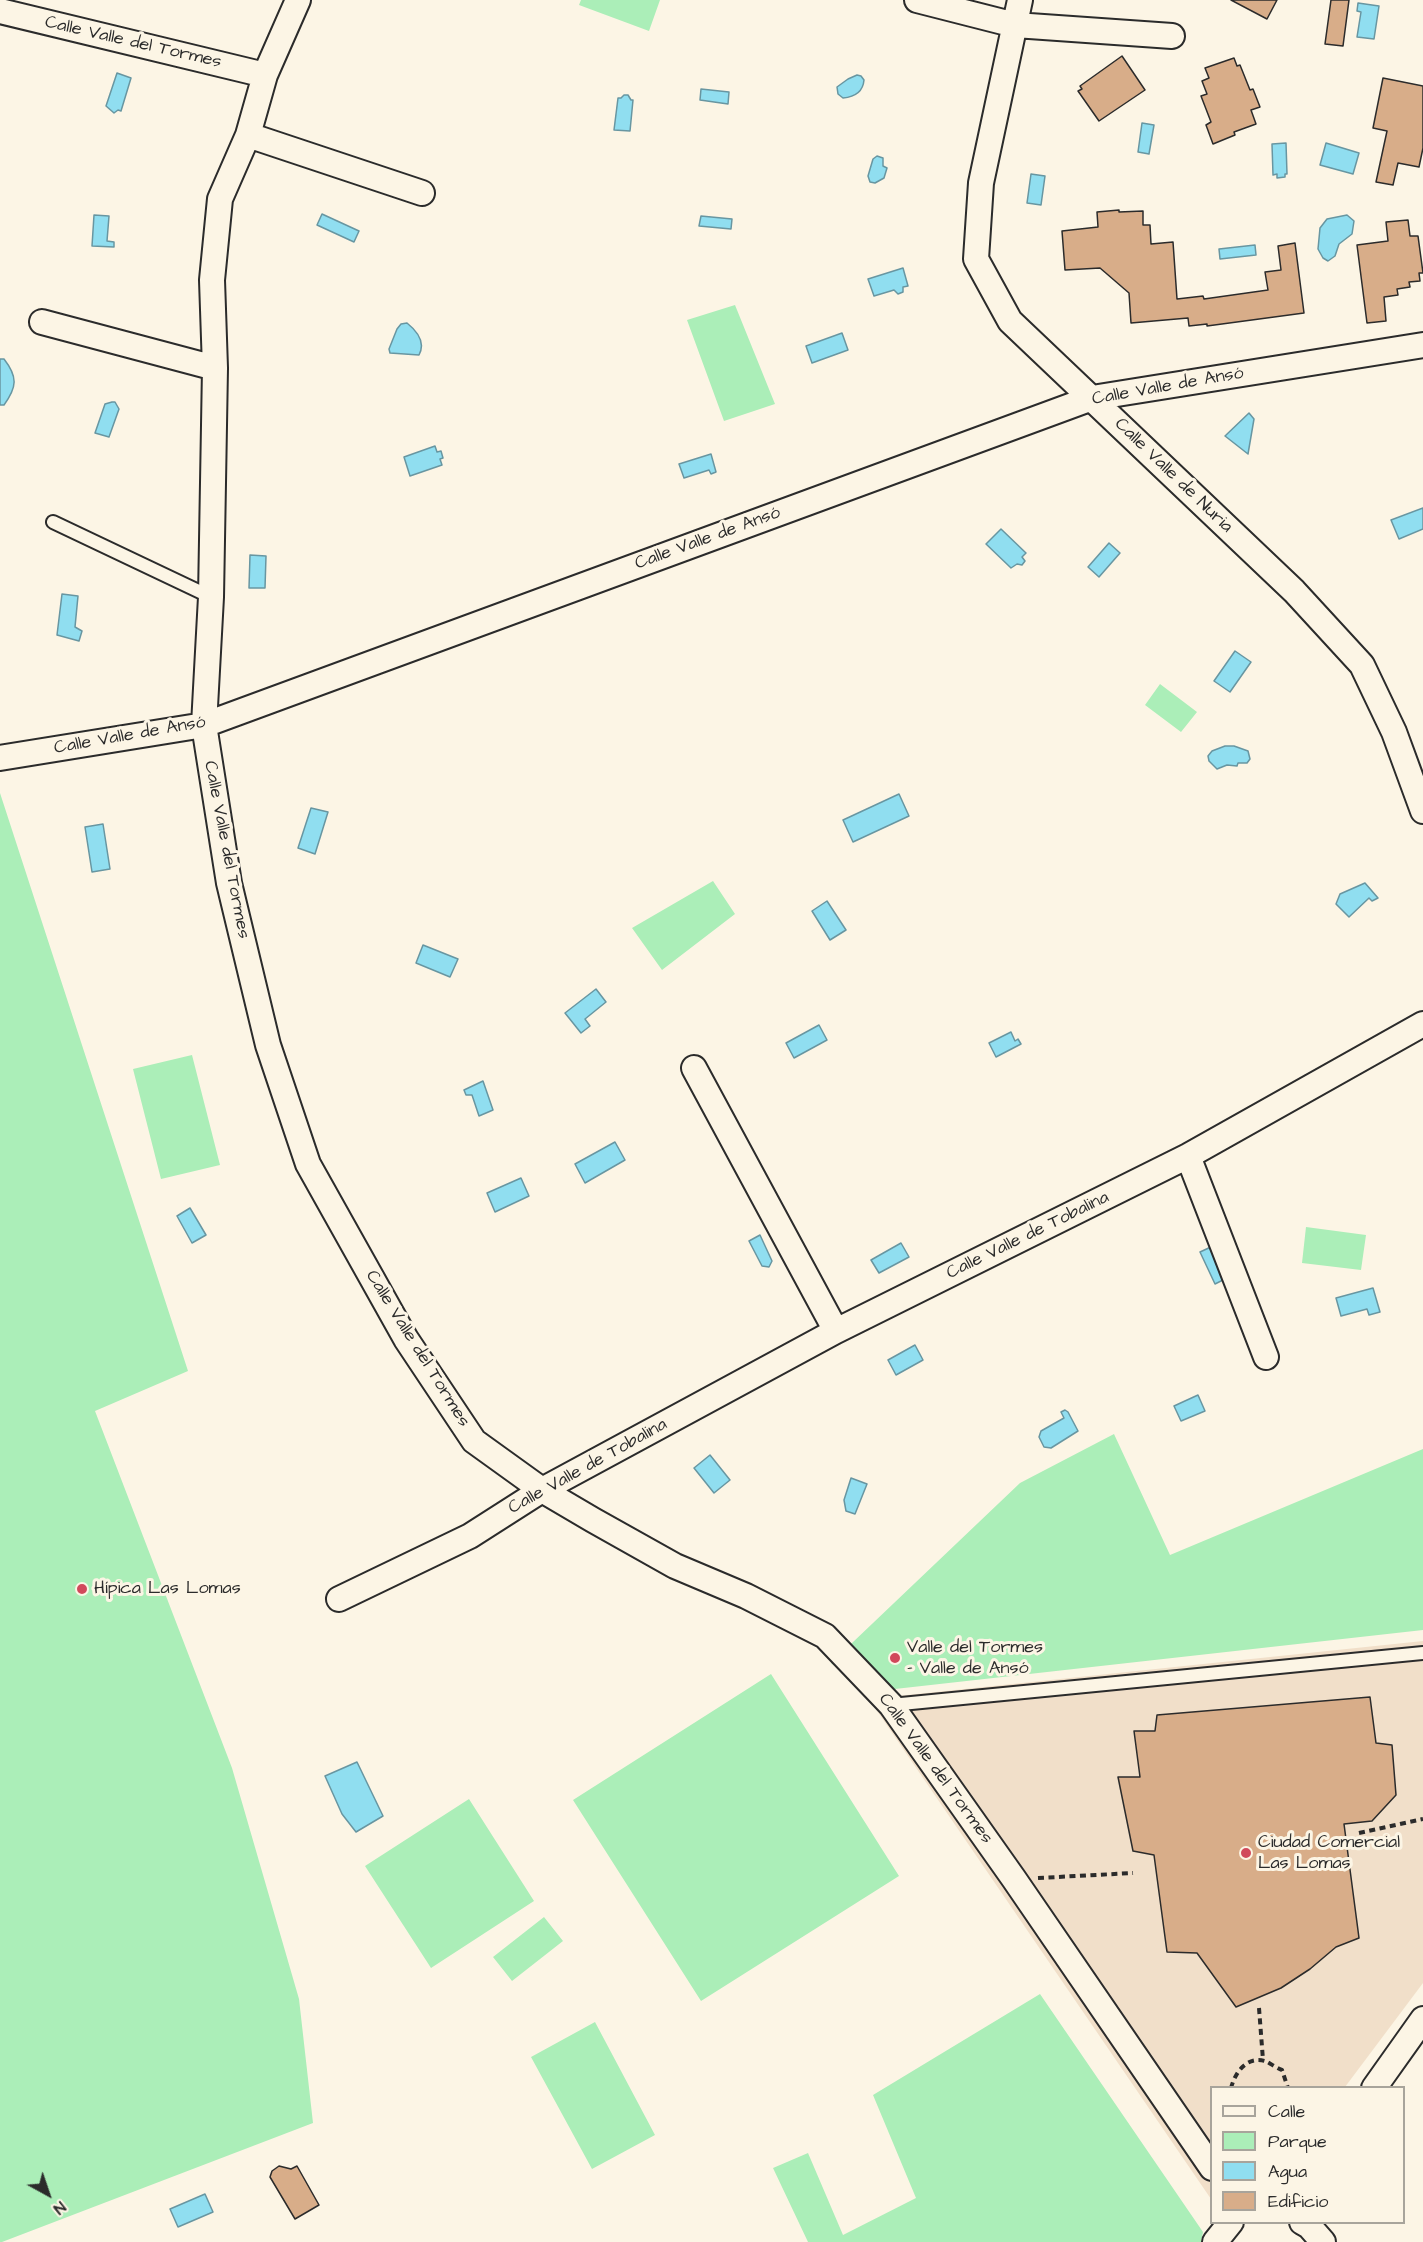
<!DOCTYPE html>
<meta charset="utf-8">
<style>
body{margin:0}
#map{position:relative;width:1423px;height:2242px;overflow:hidden;background:#fcf5e5;font-family:"Architects Daughter",sans-serif}
canvas{display:block}
.legend{position:absolute;left:1210px;top:2086px;width:195px;height:138px;box-sizing:border-box;background:#fcf5e5;border:2px solid #a8a49b;margin:0;padding:8px 10px;list-style:none;font-size:18px;color:#2b2b2b}
.legend li{display:flex;align-items:center;gap:12px;height:30px}
.legend b{width:30px;border:2px solid #a8a49b}
.north{position:absolute;left:18px;top:2164px;width:60px;height:60px;-webkit-text-stroke:4px #fcf5e5;paint-order:stroke;rotate:140deg;font-size:16px;font-weight:700;line-height:24px;text-align:center;color:#2b2b2b}
.north::after{content:'';display:block;margin:auto;width:21px;height:27px;background:#2b2b2b;clip-path:polygon(50% 0,100% 100%,50% 72%,0 100%)}
</style>
<div id="map">
<canvas width="1423" height="2242"></canvas>
<ul class="legend">
<li><b style="height:8px;background:#fcf5e5"></b>Calle</li>
<li><b style="height:16px;background:#abeeb8"></b>Parque</li>
<li><b style="height:16px;background:#90def0"></b>Agua</li>
<li><b style="height:16px;background:#d8ad89"></b>Edificio</li>
</ul>
<div class="north">N</div>
</div>
<script>
const ctx = document.querySelector('canvas').getContext('2d');
ctx.lineJoin = 'round';
function fill(path, color) { ctx.fillStyle = color; ctx.fill(path, 'evenodd'); }
function strokePath(path, color, width, dash) { ctx.strokeStyle = color; ctx.lineWidth = width; ctx.lineCap = dash ? 'butt' : 'round'; ctx.setLineDash(dash || []); ctx.stroke(path); }
function drawText(font, color, halo, rows, align = 'center') {
  ctx.font = font + ' "Architects Daughter",sans-serif'; ctx.lineWidth = 6; ctx.setLineDash([]); ctx.textBaseline = 'middle'; ctx.strokeStyle = halo; ctx.fillStyle = color; for (const [text, x, y, turn = 0] of rows) {
    ctx.save(); ctx.translate(x, y); ctx.rotate((+turn || 0) * Math.PI / 180); ctx.textAlign = isNaN(turn) ? turn : align; if (halo) ctx.strokeText(text, 0, 0); ctx.fillText(text, 0, 0); ctx.restore();
  }
}
fill(new Path2D(`
 M1423 1641V1983L1345 2087 1212 2088 1211 2199 869 1699Z`), '#f1dfc9');
fill(new Path2D(`
 M581 0H660L649 31 579 5Z
 M735 305 775 404 724 421 687 320Z
 M1160 684 1197 712 1181 732 1145 705Z
 M0 793 188 1371 95 1411 232 1768 299 1999 313 2123 2 2242H0Z
 M713 881 735 914 662 970 632 928Z
 M192 1055 220 1165 161 1179 133 1069Z
 M1306 1227 1366 1235 1361 1270 1302 1263Z
 M1114 1434 1170 1555 1423 1449V1630L868 1692 831 1663 1020 1483Z
 M771 1674 899 1876 701 2001 573 1800Z
 M469 1799 534 1901 431 1968 365 1866Z
 M544 1917 563 1941 512 1981 493 1957Z
 M1040 1994 1203 2232 1201 2242H808L773 2168 808 2153 843 2235 916 2198 873 2095Z
 M595 2022 655 2135 592 2169 531 2057Z`), '#abeeb8');
const water = new Path2D(`
 M1358 3 1379 6 1374 39 1357 37 1361 12 1357 11Z
 M117 73 131 78 121 111 118 110 114 113 106 106Z
 M857 75 861 76 864 80C863 92 854 97 843 98L838 94 837 87 848 79Z
 M701 89 729 92 728 104 700 100Z
 M624 95H628L631 100H633L630 131 614 130 618 98H621Z
 M1142 123 1154 125 1149 154 1138 152Z
 M1286 143 1287 174H1285V177L1277 178V174L1273 175 1272 144Z
 M1326 143 1359 153 1353 174 1320 165Z
 M877 156 883 158V166L887 168 884 178 875 183 870 182 868 176 873 159Z
 M1031 174 1045 176 1041 205 1027 203Z
 M322 214 359 231 354 242 317 225Z
 M94 215 109 216 107 241 114 242V247L92 246Z
 M1347 215 1354 221 1352 234 1339 244 1335 256 1328 261 1323 258 1318 249 1320 228 1327 219Z
 M701 216 732 219 731 229 699 226Z
 M1255 245 1256 255 1220 259 1219 249Z
 M903 268 908 286 903 287V292L898 294 894 290 874 296 868 279Z
 M407 323C417 331 426 342 419 355L390 353 389 349 397 329 401 324Z
 M842 333 848 350 812 363 806 346Z
 M0 359H4C18 377 17 387 4 405H0Z
 M112 402H115L119 409 109 437 95 433 105 404Z
 M1249 413 1254 419 1248 454 1225 436Z
 M435 446 437 452 441 451 443 458 440 459 442 465 410 476 404 457Z
 M711 454 716 472 711 474 709 470 684 478 679 464Z
 M1423 508V529L1399 539 1391 520Z
 M1001 529 1026 553 1022 557 1025 561 1022 565 1017 564 1011 568 986 544Z
 M1109 543 1120 553 1099 577 1088 567Z
 M250 555 266 556 265 588H249Z
 M62 594 78 596 75 627 82 631 79 641 57 635Z
 M1235 651 1251 662 1230 692 1214 681Z
 M1225 746H1234L1248 751 1250 759 1247 763H1238L1237 766 1227 765 1217 769 1209 761 1208 756 1212 751Z
 M899 794 909 816 853 842 843 820Z
 M311 808 328 812 315 854 298 848Z
 M103 824 110 869 92 872 85 827Z
 M1365 883 1378 898 1372 901 1369 898 1349 917 1336 904 1340 894Z
 M827 901 846 930 830 940 812 911Z
 M423 945 458 959 450 977 416 963Z
 M596 989 606 1002 585 1019 590 1026 581 1033 565 1013Z
 M819 1025 827 1040 794 1058 786 1043Z
 M1011 1032 1015 1041 1018 1039 1021 1044 996 1057 989 1043Z
 M483 1081 493 1110 479 1116 472 1095H466L464 1090Z
 M615 1142 625 1160 585 1183 575 1164Z
 M521 1178 529 1196 495 1212 487 1193Z
 M190 1208 206 1235 192 1243 177 1216Z
 M760 1235 772 1261 769 1267 762 1266 749 1241Z
 M901 1243 909 1257 879 1273 871 1260Z
 M1213 1246 1229 1277 1215 1284 1200 1252Z
 M1373 1288 1380 1312 1369 1315 1367 1309 1341 1316 1336 1298Z
 M915 1345 923 1360 896 1375 888 1360Z
 M1198 1395 1205 1411 1181 1421 1174 1406Z
 M1065 1410 1068 1412 1078 1431 1051 1448 1044 1447 1039 1437 1041 1431 1064 1418 1061 1412Z
 M710 1455 730 1480 714 1493 694 1468Z
 M851 1478 867 1484 855 1514 846 1511 844 1500Z
 M357 1762 383 1816 356 1832 342 1814 325 1776Z
 M205 2194 213 2212 178 2227 170 2209Z`);
fill(water, '#90def0');
strokePath(water, '#6896a1', 1.5);
const building = new Path2D(`
 M1231 0H1277L1267 19Z
 M1331 0H1349L1343 46 1325 44Z
 M1122 56 1145 90 1099 121 1078 91 1082 89 1080 86Z
 M1234 58 1237 66 1240 65 1250 90 1253 89 1260 107 1251 110 1256 124 1234 132 1235 135 1213 144 1206 125 1211 122 1201 96 1207 94 1202 81 1209 78 1205 68Z
 M1383 78 1423 86V148L1419 167 1398 163 1393 185 1376 182 1387 131 1373 128Z
 M1119 210V212L1143 211V225H1150L1151 244 1173 242 1177 299 1203 296 1204 299 1268 290 1265 272 1281 270 1278 246 1295 243 1304 313 1207 326V324L1189 326 1188 318 1131 323 1129 293 1100 268 1065 270 1062 231 1098 227 1097 212Z
 M1408 220 1410 236H1418L1423 273H1419L1420 281 1409 282 1410 287 1397 289 1398 295 1384 297 1386 321 1367 323 1357 245 1388 241 1386 222Z
 M1370 1697 1376 1743 1392 1745 1396 1795 1372 1821 1344 1824 1359 1938 1336 1947 1310 1969 1281 1988 1236 2007 1197 1953 1167 1952 1154 1855 1133 1851 1118 1777H1140L1134 1731H1155L1157 1715Z
 M279 2166 291 2169 297 2166 319 2205 295 2219 270 2177 272 2171Z`);
fill(building, '#d8ad89');
strokePath(building, '#2b2b2b', 1.5);
const service = new Path2D(`
 M53 522 211 597
 M891 1705 1423 1653`);
const minor = new Path2D(`
 M298 0 265 75 248 135 220 199 212 280 215 368 211 597 204 725 229 883 268 1045 308 1164 406 1339 474 1441 542 1490 593 1520 675 1566 746 1596 825 1636 891 1705 1014 1879 1212 2168
 M917 0 1015 25 1172 36
 M1020 0 981 183 976 259 1010 321 1294 591 1362 665 1394 732 1423 811
 M0 11 265 75
 M248 135 422 193
 M42 322 215 368
 M0 758 204 725 1092 398 1423 345
 M694 1068 836 1331
 M1188 1156 1266 1357
 M339 1599 470 1536 542 1490 836 1331 1188 1156 1423 1024
 M1374 2088 1423 2019
 M1302 2222 1309 2226 1323 2242
 M1215 2242 1231 2222`);
strokePath(service, '#2b2b2b', 16);
strokePath(minor, '#2b2b2b', 28);
strokePath(new Path2D(`
 M1359 1833 1423 1819
 M1038 1878 1133 1873
 M1259 2008 1263 2060
 M1231 2088C1235 2073 1246 2056 1265 2061 1270 2063 1276 2068 1282 2070L1288 2088`), '#2b2b2b', 4, [6, 4.5]);
strokePath(service, '#fcf5e5', 12);
strokePath(minor, '#fcf5e5', 24);
for (const [x, y, r, color] of [
 [82,1589,6,"#d1495b"],
 [895,1658,6,"#d1495b"],
 [1246,1853,6,"#d1495b"]
]) { const dot = new Path2D(); dot.arc(x, y, r, 0, 2 * Math.PI); ctx.fillStyle = color; ctx.fill(dot); strokePath(dot, '#fcf5e5', 2); }
drawText('18px', '#2b2b2b', '#fcf5e5', [
 ["Calle Valle del Tormes",133,43,13],
 ["Calle Valle de Ansó",1168,387,-10],
 ["Calle Valle de Nuria",1173,476,44],
 ["Calle Valle de Ansó",708,539,-20],
 ["Calle Valle de Ansó",130,736,-10],
 ["Calle Valle del Tormes",226,850,79],
 ["Calle Valle de Tobalina",1028,1236,-26],
 ["Calle Valle del Tormes",417,1349,58],
 ["Calle Valle de Tobalina",588,1467,-29],
 ["Calle Valle del Tormes",935,1769,54]
]);
drawText('18px', '#2b2b2b', '#fcf5e5', [
 ["Hípica Las Lomas",94,1589],
 ["Valle del Tormes",907,1648],
 ["- Valle de Ansó",907,1669],
 ["Ciudad Comercial",1258,1843],
 ["Las Lomas",1258,1864]
], 'left');
</script>
